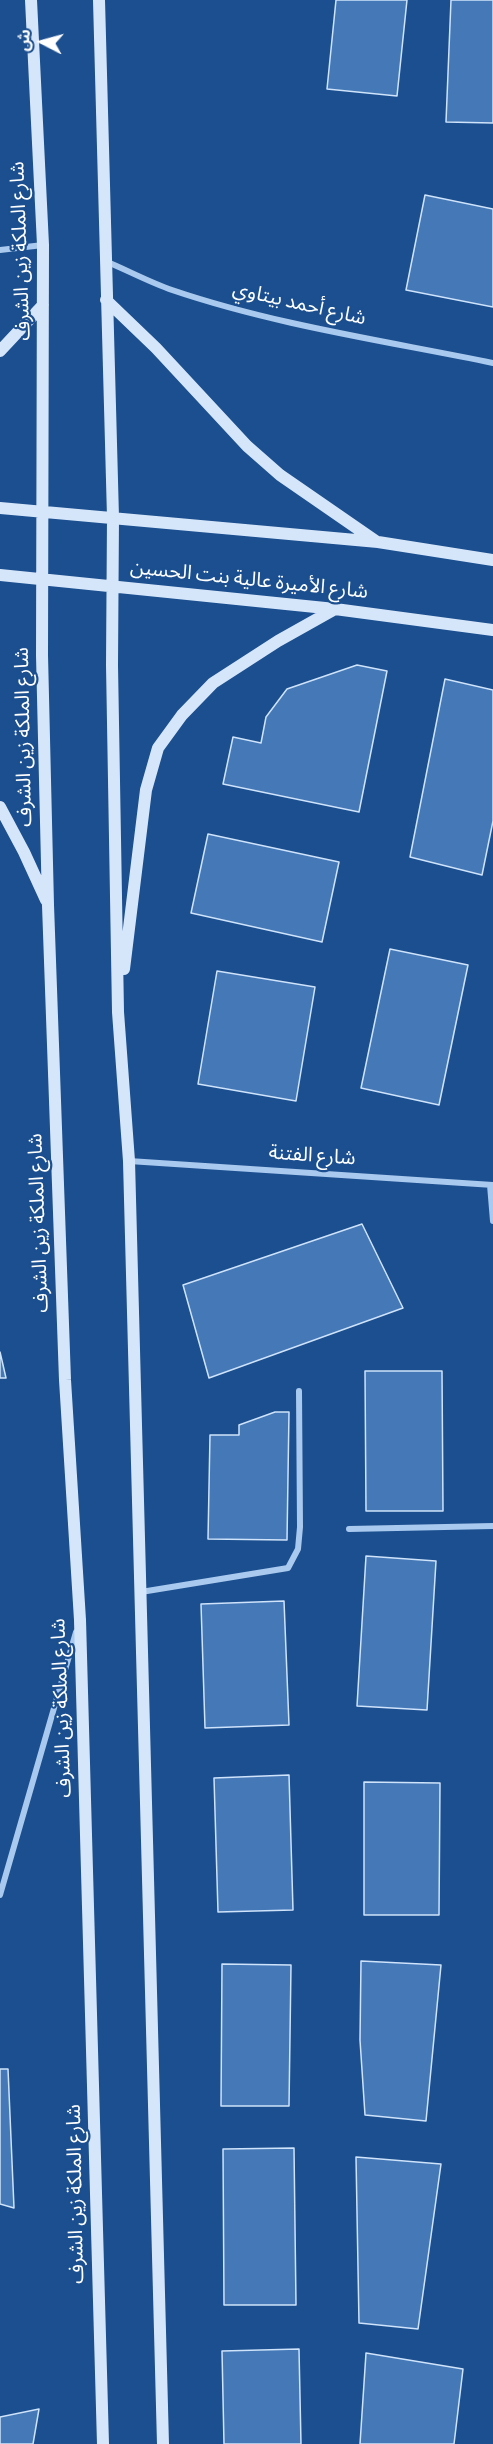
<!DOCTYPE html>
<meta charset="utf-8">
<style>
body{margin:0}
#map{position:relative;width:493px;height:2444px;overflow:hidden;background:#1b4f8f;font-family:"Source Sans 3","Noto Sans Arabic",sans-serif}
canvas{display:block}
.north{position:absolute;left:12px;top:12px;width:60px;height:60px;-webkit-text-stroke:4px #1b4f8f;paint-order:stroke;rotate:276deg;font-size:16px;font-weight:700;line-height:24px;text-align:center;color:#fff}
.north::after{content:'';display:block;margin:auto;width:21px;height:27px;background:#fff;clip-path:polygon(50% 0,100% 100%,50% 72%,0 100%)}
</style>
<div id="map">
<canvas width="493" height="2444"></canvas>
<div class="north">ش</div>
</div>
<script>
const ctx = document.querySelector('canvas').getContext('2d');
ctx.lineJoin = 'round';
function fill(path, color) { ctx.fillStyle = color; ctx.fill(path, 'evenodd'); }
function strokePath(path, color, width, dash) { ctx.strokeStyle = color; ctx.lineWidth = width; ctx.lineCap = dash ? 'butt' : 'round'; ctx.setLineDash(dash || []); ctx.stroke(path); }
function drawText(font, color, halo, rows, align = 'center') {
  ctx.font = font + ' "Source Sans 3","Noto Sans Arabic",sans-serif'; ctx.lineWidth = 4.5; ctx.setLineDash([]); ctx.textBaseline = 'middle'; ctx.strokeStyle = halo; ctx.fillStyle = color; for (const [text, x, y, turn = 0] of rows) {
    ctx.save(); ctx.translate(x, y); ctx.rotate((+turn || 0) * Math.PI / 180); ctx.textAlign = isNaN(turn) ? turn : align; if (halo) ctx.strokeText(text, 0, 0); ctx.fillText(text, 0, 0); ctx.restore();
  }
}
const building = new Path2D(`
 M336 0H407L397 96 327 89Z
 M451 0H493V123L446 122Z
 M425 195 493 209V307L406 290Z
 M357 665 387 671 359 812 223 784 233 737 261 743 266 717 287 689Z
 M445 679 493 690V821L482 875 410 857Z
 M208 834 339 862 322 942 191 913Z
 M390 949 468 965 439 1105 361 1088Z
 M217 971 315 987 296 1101 198 1084Z
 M362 1224 403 1308 209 1378 183 1285Z
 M0 1352 6 1378H0Z
 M365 1371H442L443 1511H366Z
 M275 1412H289L287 1540 208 1539 210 1435H239V1425Z
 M366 1556 436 1561 427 1710 357 1706Z
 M284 1601 289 1725 205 1728 201 1604Z
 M289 1775 293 1910 218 1912 214 1778Z
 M364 1782 440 1783 439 1915H364Z
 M361 1961 441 1965 426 2121 365 2115 360 2040Z
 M222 1964 291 1965 289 2106H221Z
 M0 2069H8L14 2208 0 2204Z
 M294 2148 296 2305H224L223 2149Z
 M356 2157 441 2164 418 2329 359 2323Z
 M299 2349 301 2444H224L222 2351Z
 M366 2353 463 2369 454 2444H360Z
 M39 2409 33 2444H0V2417Z`);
fill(building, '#4478b7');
strokePath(building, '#cfe3fa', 1.5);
strokePath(new Path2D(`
 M0 250 43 245
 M105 261C127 270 149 282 172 290 275 325 386 341 493 363
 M129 1161 493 1185
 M490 1185 493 1221
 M349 1529 493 1526
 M141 1592 288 1568 298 1549 300 1527 299 1391
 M0 1895 76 1632`), '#a9c9ee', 6);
strokePath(new Path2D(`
 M31 0 43 245 42 655 48 905 65 1380 80 1620 103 2444
 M99 0 113 517 112 665 118 1012 129 1161 163 2444
 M106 300 156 348 247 446 280 475 377 542
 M0 351 43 305
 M0 508 378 542 493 560
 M0 575 335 609 493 630
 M0 807 24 852 46 900
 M124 969 146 790 158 748 182 715 213 683 278 641 335 609`), '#d6e6fa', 12);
drawText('20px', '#fff', '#1b4f8f', [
 ["شارع الملكة زين الشرف",22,251,-92],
 ["شارع أحمد بيتاوي",299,305,13],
 ["شارع الأميرة عالية بنت الحسين",249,581,6],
 ["شارع الملكة زين الشرف",25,737,-91],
 ["شارع الفتنة",312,1157,4],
 ["شارع الملكة زين الشرف",40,1223,-92],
 ["شارع الملكة زين الشرف",63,1708,-92],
 ["شارع الملكة زين الشرف",77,2194,-91]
]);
</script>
